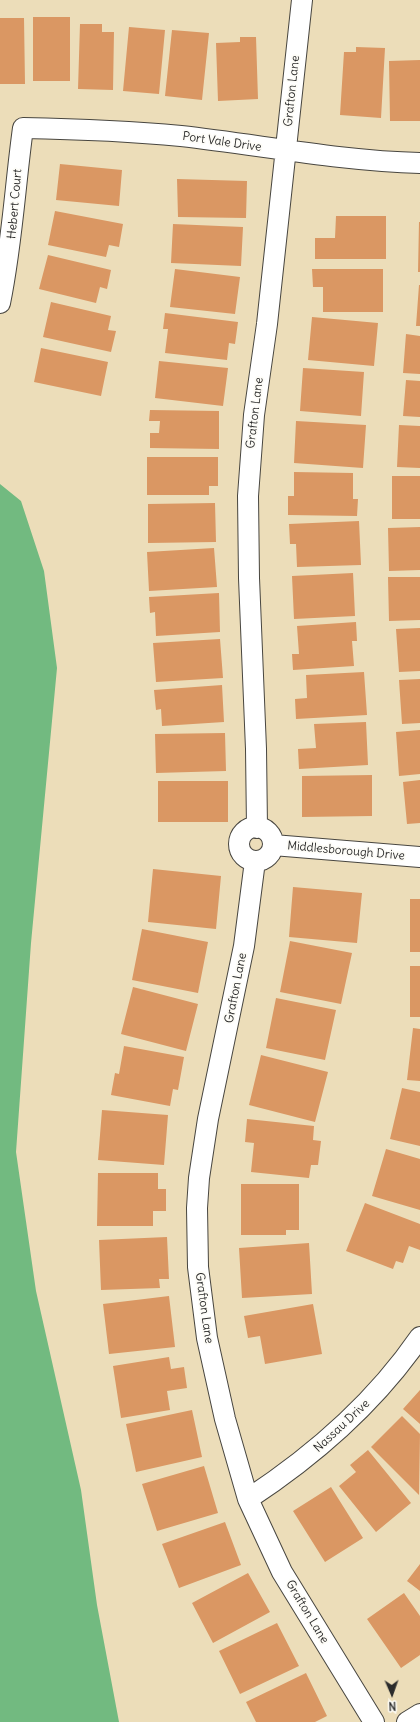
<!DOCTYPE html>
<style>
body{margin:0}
#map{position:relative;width:420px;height:1722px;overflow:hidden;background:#ecddb9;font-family:Delius,sans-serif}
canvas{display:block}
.north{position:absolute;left:372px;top:1674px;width:40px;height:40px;-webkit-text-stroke:3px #fdfcf7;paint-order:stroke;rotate:178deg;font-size:11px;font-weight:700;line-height:16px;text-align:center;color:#2b2b2b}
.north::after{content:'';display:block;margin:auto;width:14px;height:18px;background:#2b2b2b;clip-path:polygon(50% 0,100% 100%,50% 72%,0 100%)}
</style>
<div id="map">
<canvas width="420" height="1722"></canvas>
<div class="north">N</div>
</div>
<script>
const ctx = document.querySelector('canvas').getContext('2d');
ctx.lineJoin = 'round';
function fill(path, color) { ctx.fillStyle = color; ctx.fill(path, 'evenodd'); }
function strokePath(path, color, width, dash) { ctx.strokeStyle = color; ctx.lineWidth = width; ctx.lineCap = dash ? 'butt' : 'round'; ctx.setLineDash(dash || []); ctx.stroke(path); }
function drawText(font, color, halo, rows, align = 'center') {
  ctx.font = font + ' Delius,sans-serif'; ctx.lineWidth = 3.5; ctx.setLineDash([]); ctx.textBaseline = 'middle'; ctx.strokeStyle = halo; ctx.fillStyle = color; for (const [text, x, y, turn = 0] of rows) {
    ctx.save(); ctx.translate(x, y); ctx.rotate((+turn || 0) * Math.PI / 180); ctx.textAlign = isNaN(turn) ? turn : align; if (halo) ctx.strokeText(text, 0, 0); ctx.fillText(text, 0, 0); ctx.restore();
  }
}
fill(new Path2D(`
 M0 484 21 501 44 571 57 668 31 943 16 1152 36 1291 81 1490 97 1605 119 1722H0Z`), '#72ba80');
fill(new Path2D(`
 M33 17H70V81H33Z
 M0 18H24L25 84H0Z
 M80 24H102V32H114L113 90 78 89Z
 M129 27 165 30 159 94 123 91Z
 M172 30 209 33 202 100 165 96Z
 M240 37H256L258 99 218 101 216 43 240 42Z
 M356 47 385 48 381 118 340 115 344 52H356Z
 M420 60V121H390L389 61Z
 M60 164 122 170 119 206 56 200Z
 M177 179 247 181 246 218 178 217Z
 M55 211 123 224 119 247 109 245 106 257 48 245Z
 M336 216H386V259H315V238H335Z
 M419 222H420V272H418Z
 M173 224 243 227 241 266 171 263Z
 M48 255 111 270 107 289 100 287 96 303 39 289Z
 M175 269 240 277 235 314 170 307Z
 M312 269H383V312H323V287H313Z
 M419 285H420V326H416Z
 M51 302 111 316 108 330 116 331 111 352 43 337Z
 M165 313 238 322 235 344 229 343 227 360 165 353 168 329H163Z
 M312 317 378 323 374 366 308 360Z
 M406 334 420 336V374L403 373Z
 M41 348 108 362 101 396 34 382Z
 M159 361 228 368 223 406 155 398Z
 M303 368 364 372 361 416 300 411Z
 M406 380 420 381V417L403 416Z
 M150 410 219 411V449L150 448V433H159L160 421H149Z
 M296 421 366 425 363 468 294 463Z
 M399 425 420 426V468L397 467Z
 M147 457H218V486H209V495H147Z
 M294 472 353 473V499H358L357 516 288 515V496H294Z
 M392 476H420V519H392Z
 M215 503 216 542 148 543V504Z
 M359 521 361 565 297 567 296 544H290L289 524Z
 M420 527V570L389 571 388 528Z
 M214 548 217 587 149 591 147 552Z
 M353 573 355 616 294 619 292 576Z
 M388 577H420V620L389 621Z
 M219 593 220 632 156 636 155 612 150 613 149 597Z
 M356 622 357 641H352L354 666 293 670 292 654H299L297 626Z
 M420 628V671L399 672 396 629Z
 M220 639 223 678 156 682 153 643Z
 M364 672 367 715 296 719 295 699 307 698 306 675Z
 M420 679V723L402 724 399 680Z
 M222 685 224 722 162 726 161 709 156 710 154 690Z
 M366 722 368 765 299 769 298 749 316 748 314 724Z
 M420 730V774L399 776 396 732Z
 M225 733 226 771 156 773 155 734Z
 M372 775V816L302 817V776Z
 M420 780V823L407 824 403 782Z
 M158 781H228V822H158Z
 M153 869 221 876 216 929 148 922Z
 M293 887 362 893 357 943 289 937Z
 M410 899H420V952H410Z
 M142 929 208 942 198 993 132 980Z
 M290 941 352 953 341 1004 280 992Z
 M410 966H420V1017H410Z
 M133 987 198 1004 186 1051 121 1034Z
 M276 998 336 1010 325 1060 266 1048Z
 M413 1028 420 1029V1081L407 1080Z
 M124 1046 184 1057 178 1090 173 1089 170 1106 111 1095 115 1073 119 1074Z
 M261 1055 328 1072 315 1122 249 1105Z
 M402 1088 420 1092V1146L390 1139Z
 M102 1110 168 1115 164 1165 98 1160Z
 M247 1119 314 1126 313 1140 321 1141 318 1165H311L309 1178 251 1172 254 1143 245 1142Z
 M386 1149 420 1159V1210L372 1196Z
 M98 1173H158V1189H166V1211H153V1226H97Z
 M241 1184H299V1230H286V1235H241Z
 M365 1203 420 1224V1250L409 1246 403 1263 396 1261 393 1269 346 1251Z
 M167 1237 169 1279H159L160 1288 101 1290 99 1240Z
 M309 1243 312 1294 242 1298 239 1248Z
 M169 1296 175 1347 109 1354 103 1304Z
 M313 1304 322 1354 265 1364 260 1336 248 1338 244 1316Z
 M169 1357 171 1369 184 1367 187 1388 167 1391 170 1410 121 1418 113 1366Z
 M420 1390V1424L403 1409Z
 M192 1410 202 1457 136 1472 126 1424Z
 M402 1416 420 1434 419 1495 371 1447Z
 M368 1450 411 1503 376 1532 339 1486 356 1472 350 1465Z
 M204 1466 218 1513 157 1531 142 1484Z
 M331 1487 363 1538 325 1562 293 1511Z
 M225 1522 241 1565 179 1588 162 1544Z
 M420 1564V1591L407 1581Z
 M248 1573 270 1612 213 1643 192 1603Z
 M404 1593 420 1616V1655L401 1668 367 1619Z
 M277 1623 299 1666 240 1694 219 1651Z
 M306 1673 327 1716 315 1722H256L246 1702Z`), '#da9763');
const street = new Path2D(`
 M0 303C12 245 15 186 23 128 76 129 129 131 181 136 261 145 340 161 420 163
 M239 844a17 17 0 1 1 34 0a17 17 0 1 1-34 0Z
 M257 828 256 749 249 578 248 496 254 415 267 324 302 0
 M273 845 420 857
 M255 861 244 946 208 1119 199 1178 197 1208 198 1267 207 1338 225 1419 248 1499 282 1572 374 1722
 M248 1499C315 1455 374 1404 420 1337
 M407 1722 420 1714`);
strokePath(street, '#484640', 22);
strokePath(street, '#fff', 20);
drawText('12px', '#2b2b2b', '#fdfcf7', [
 ["Grafton Lane",292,91,-84],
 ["Port Vale Drive",222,142,8],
 ["Hebert Court",15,204,-85],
 ["Grafton Lane",255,413,-83],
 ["Middlesborough Drive",346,851,5],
 ["Grafton Lane",236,988,-79],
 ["Grafton Lane",204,1308,82],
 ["Nassau Drive",342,1426,-43],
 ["Grafton Lane",307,1612,59]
]);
</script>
